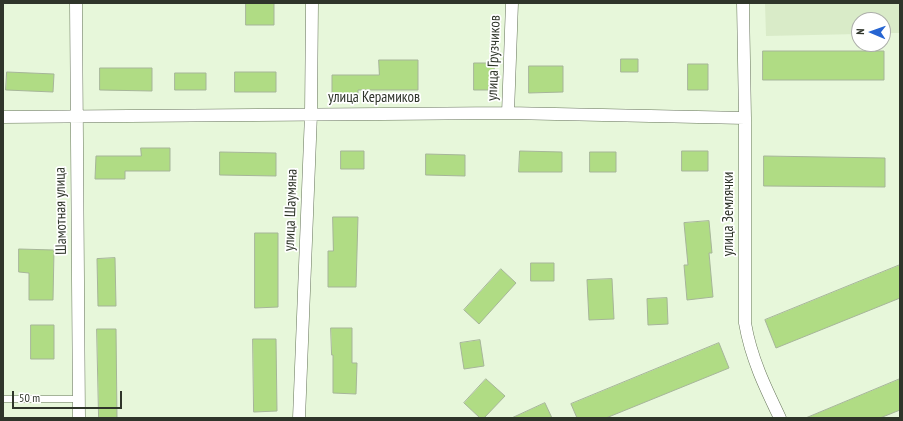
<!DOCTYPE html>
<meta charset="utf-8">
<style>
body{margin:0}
#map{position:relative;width:903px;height:421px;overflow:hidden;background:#e7f7da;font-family:"PT Sans Narrow",sans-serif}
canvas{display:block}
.frame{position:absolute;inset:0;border:4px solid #2f352a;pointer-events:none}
.north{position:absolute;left:851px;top:12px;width:40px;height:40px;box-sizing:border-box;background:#fff;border:1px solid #acaeaa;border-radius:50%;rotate:272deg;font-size:11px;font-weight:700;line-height:16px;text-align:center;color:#2f352a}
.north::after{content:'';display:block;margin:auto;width:14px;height:18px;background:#2765d2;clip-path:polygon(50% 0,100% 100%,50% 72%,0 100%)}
.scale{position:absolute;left:12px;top:391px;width:110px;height:18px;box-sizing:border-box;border:2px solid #2f352a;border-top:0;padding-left:5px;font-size:12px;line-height:14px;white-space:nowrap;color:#2f352a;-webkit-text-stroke:3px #fff;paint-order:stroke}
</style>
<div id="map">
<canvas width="903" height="421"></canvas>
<div class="frame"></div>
<div class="north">N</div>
<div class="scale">50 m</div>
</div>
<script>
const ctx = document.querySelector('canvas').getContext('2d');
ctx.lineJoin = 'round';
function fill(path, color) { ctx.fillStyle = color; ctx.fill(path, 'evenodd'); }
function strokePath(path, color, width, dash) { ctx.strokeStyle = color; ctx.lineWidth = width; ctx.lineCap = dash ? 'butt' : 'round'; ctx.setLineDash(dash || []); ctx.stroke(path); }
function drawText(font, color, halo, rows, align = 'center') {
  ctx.font = font + ' "PT Sans Narrow",sans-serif'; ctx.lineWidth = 3.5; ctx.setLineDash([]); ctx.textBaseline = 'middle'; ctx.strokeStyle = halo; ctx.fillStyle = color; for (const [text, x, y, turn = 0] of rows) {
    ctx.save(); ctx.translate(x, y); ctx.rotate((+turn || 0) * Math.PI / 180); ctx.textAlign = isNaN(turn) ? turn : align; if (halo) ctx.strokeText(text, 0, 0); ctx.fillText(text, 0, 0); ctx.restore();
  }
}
fill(new Path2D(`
 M765 3H900V33H883V20H859V34L766 36Z`), '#d9ebc8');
const building = new Path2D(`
 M246 3H274V25H246Z
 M763 51H884V80H763Z
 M621 59H638V72H621Z
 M379 60H418V90H358V95L332 96V75H379Z
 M474 63H494L495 90H474Z
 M688 64H708V90H688Z
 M529 66H563V92L529 93Z
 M100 68H152V91L100 90Z
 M7 72 54 74 53 92 6 90Z
 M235 72H276V92H235Z
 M175 73H206V90H175Z
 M141 148H170V171H125V179H95L96 156H141Z
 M341 151H364V169H341Z
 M520 151 562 152V172H519Z
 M682 151H708V171H682Z
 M220 152 276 153V176L220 175Z
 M590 152H616V172H590Z
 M426 154 465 155V176L426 175Z
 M764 156 885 158V187L764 186Z
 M333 217H358L356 287H328V251H333Z
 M709 221 712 253H709L713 297 687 300 684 265H688L684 223Z
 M255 233H278V307L255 308Z
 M19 249 54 250 53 300H29V273L19 272Z
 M115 258 116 306H98L97 259Z
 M531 263H554V281H531Z
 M900 265V298L776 348 765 320Z
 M501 269 516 283 479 324 464 310Z
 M612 279 614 319 589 320 587 280Z
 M667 298 668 324 648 325 647 299Z
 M31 325H54V359H31Z
 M331 328H352V363H357L356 394 333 393V355H332Z
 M97 329H116L117 418H99Z
 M253 339H276L277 411 254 412Z
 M480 340 484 366 464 369 460 343Z
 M719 343 729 368 606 418H577L571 404Z
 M486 379 505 396 484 418H480L464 403Z
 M900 379V410L880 418H806Z
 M545 403 552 418H512Z`);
fill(building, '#b0dc84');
strokePath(building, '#a6b599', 1);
const lane = new Path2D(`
 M3 399H79`);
const street = new Path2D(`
 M76 3 79 418
 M743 3 745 118V323C751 358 765 387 780 418
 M508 113 512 3
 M3 117 508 113 745 118
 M299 418 311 114 312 3`);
strokePath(lane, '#657359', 7);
strokePath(street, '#657359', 13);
strokePath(lane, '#fff', 6);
strokePath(street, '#fff', 12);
drawText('15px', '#2f352a', '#fff', [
 ["улица Грузчиков",494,58,-88],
 ["улица Керамиков",374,98],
 ["улица Шаумяна",291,210,-88],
 ["Шамотная улица",61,211,-91],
 ["улица Землячки",729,214,-90]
]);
</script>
